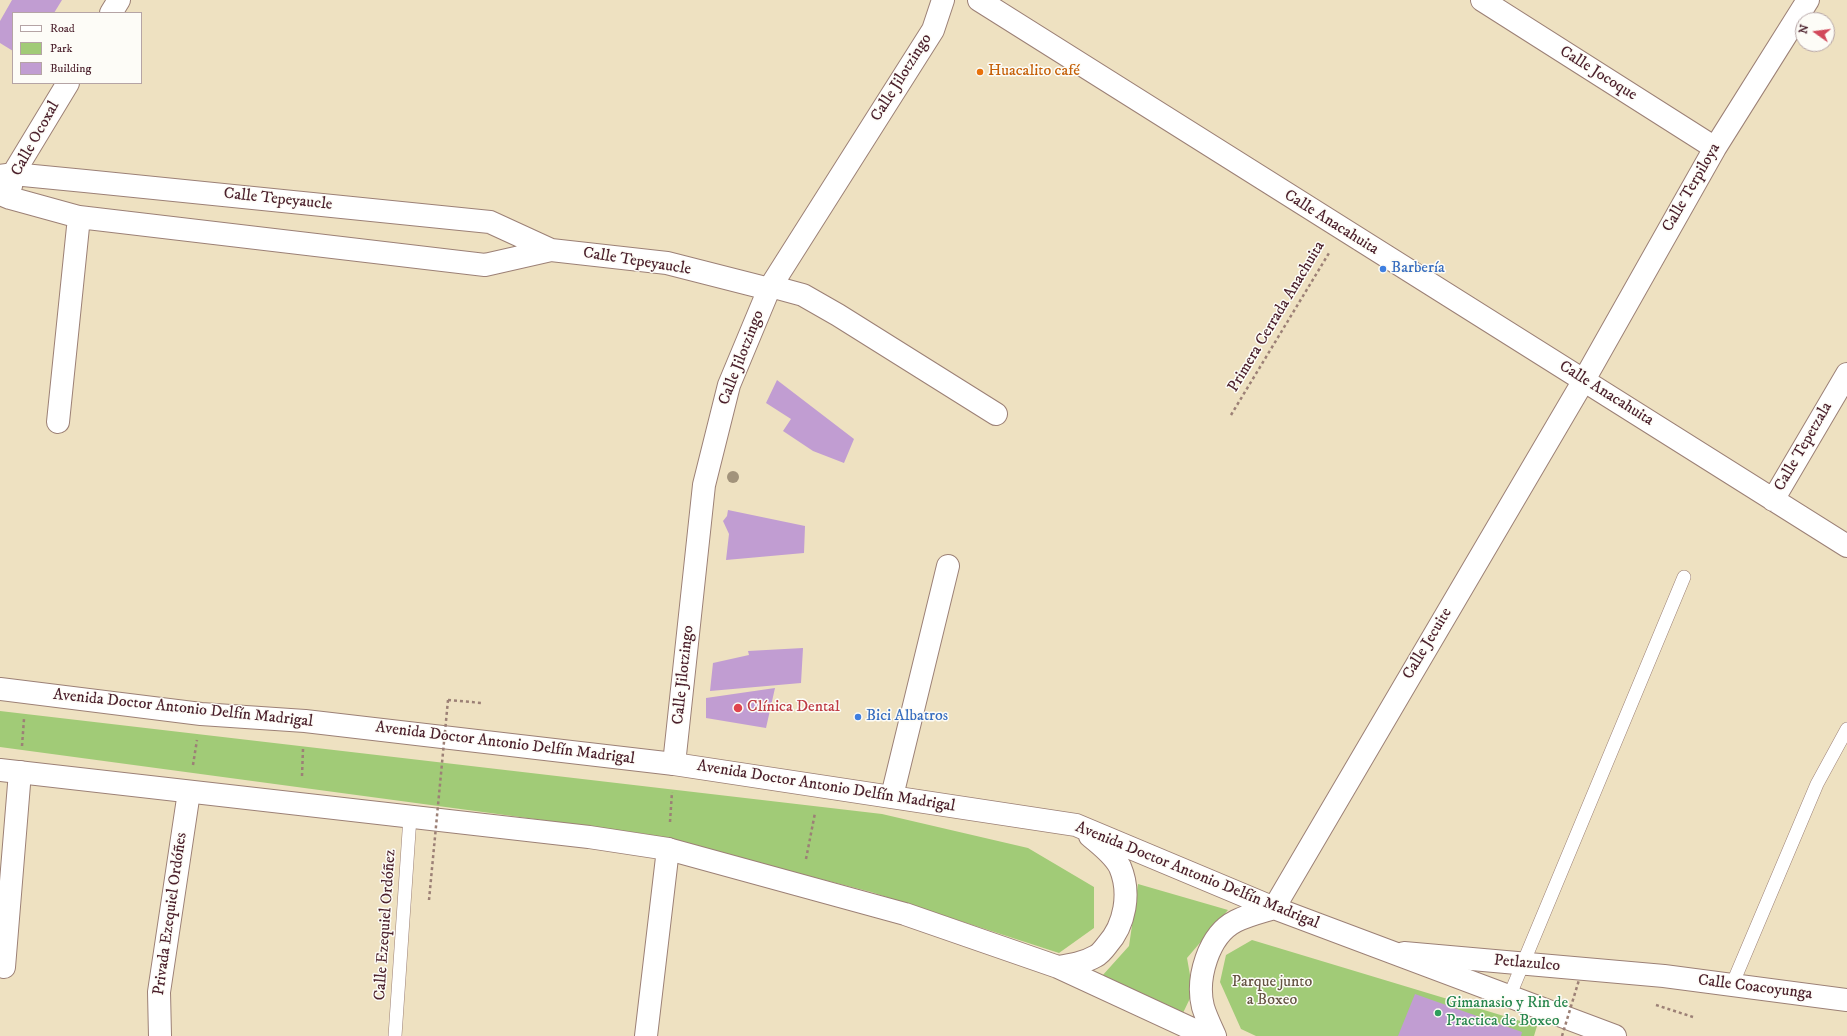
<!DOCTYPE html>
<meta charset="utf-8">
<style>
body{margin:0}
#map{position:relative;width:1847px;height:1036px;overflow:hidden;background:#eee1c1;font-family:"IM FELL DW Pica",serif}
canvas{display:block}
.legend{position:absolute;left:12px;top:12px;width:130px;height:72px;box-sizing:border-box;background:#fdfcf7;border:1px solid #b5a4a5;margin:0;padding:5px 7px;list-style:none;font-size:12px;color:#4a1f2b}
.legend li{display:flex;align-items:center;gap:8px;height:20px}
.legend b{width:20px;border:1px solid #b5a4a5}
.north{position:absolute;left:1795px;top:12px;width:40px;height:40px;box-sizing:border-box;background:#fdfcf7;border:1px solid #b5a4a5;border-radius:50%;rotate:284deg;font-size:11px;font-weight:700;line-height:16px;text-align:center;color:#4a1f2b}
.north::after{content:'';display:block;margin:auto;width:14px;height:18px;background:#d1495b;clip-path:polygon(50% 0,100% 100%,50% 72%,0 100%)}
</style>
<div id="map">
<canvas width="1847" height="1036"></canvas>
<ul class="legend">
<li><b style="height:5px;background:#fff"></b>Road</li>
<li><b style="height:11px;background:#a1cb77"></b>Park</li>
<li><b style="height:11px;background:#c19dd2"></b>Building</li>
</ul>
<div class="north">N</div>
</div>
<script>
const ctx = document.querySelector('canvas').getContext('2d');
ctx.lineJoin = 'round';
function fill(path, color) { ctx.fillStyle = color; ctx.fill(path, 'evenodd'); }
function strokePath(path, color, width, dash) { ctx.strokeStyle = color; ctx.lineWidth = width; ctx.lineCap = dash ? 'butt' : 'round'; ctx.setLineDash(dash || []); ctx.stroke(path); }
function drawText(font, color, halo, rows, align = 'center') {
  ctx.font = font + ' "IM FELL DW Pica",serif'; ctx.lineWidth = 3; ctx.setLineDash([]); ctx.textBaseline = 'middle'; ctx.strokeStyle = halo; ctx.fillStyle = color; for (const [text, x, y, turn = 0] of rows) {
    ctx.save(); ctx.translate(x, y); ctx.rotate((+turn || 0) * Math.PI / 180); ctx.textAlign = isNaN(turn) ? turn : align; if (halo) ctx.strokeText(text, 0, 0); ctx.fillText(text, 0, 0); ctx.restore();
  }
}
fill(new Path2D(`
 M0 711 882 814 1028 848 1094 887V928L1059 953 871 892 646 834 0 747Z
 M1138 884 1228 910 1187 958 1193 992 1183 1013 1102 976 1129 946Z
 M1252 940 1537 1026 1534 1036H1256L1241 1029 1220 982 1226 955Z`), '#a1cb77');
fill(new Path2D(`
 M12 0H62L54 13H13V51L0 43V21Z
 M777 380 854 439 844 463 813 451 783 431 791 419 766 403Z
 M728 510 805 526 804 553 726 560 729 534 723 521 727 516Z
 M803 648 801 683 710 691 713 663 749 655 748 651Z
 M775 688 766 728 706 718V698Z
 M1415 994 1522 1032 1521 1036H1398Z`), '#c19dd2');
const lane = new Path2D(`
 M1732 985 1817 784 1847 729
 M1509 997 1684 577
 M395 1036 410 817`);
const street = new Path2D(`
 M979 0 1847 546
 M1482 0 1715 148
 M111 13 119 0
 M0 176 13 174 85 181 490 222 551 250 667 263 769 289
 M11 186 13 174 68 83
 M0 194 10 198 79 217 485 265 551 250
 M770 286 803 295 838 315 996 414
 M58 422 79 217
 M1773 500 1847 374
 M674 764 704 485 729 385 769 289 933 30 943 0
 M892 796 948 566
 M1274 908 1584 380 1715 148 1808 0
 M1404 953 1664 976 1847 1000
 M4 967 20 772
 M160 1036 159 992 189 792
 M646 1036 668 849`);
const secondary = new Path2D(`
 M0 689 201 714 305 721 674 764 1076 825 1274 908 1615 1036
 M0 770 589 837 668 849 905 914 1058 967 1207 1036
 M1058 967C1071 965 1084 963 1096 956 1100 954 1104 949 1107 945 1125 925 1131 893 1120 867 1114 855 1100 844 1090 836
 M1215 1036C1211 1027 1206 1017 1203 1007 1196 979 1208 935 1236 921 1248 915 1261 912 1274 908`);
strokePath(lane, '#9c8076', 14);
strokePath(street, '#9c8076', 24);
strokePath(secondary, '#9c8076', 24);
strokePath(new Path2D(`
 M1231 415 1329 253
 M448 700 482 703
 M22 746 24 719
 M193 765 197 740
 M302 776 303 749
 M670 822 672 792
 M806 859 815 813
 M1656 1005 1693 1017`), '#9c8076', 2.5, [3, 3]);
strokePath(lane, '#fff', 13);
strokePath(street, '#fff', 22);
strokePath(secondary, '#fff', 22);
strokePath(new Path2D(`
 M429 900 448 700
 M1562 1036 1579 980`), '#9c8076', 2.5, [3, 3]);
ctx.fillStyle = '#a2937b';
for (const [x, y] of [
 [733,477]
]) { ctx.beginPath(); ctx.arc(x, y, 6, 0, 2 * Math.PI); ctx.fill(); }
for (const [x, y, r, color] of [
 [980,72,4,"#e8710a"],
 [1383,269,4,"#3f7fe0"],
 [738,708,5,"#e0444e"],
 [858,717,4,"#3f7fe0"],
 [1438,1013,4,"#2e9e5b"]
]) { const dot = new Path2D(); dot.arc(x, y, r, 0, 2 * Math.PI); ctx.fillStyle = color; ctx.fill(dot); strokePath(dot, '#fdfcf7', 1.5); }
drawText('16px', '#c56008', '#fdfcf7', [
 ["Huacalito café",988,72]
], 'left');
drawText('16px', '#4a1f2b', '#fdfcf7', [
 ["Calle Jocoque",1598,74,32],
 ["Calle Jilotzingo",902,78,-58],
 ["Calle Ocoxal",36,139,-61],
 ["Calle Terpiloya",1692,188,-60],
 ["Calle Tepeyaucle",278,200,6],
 ["Calle Anacahuita",1331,223,32],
 ["Calle Tepeyaucle",637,262,9],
 ["Primera Cerrada Anachuita",1277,317,-59],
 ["Calle Jilotzingo",742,358,-69],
 ["Calle Anacahuita",1606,394,32],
 ["Calle Tepetzala",1804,447,-60],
 ["Calle Jecuite",1428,644,-59],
 ["Calle Jilotzingo",684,675,-84],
 ["Avenida Doctor Antonio Delfín Madrigal",183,709,6],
 ["Avenida Doctor Antonio Delfín Madrigal",505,744,7],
 ["Avenida Doctor Antonio Delfín Madrigal",826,787,9],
 ["Avenida Doctor Antonio Delfín Madrigal",1197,876,22],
 ["Privada Ezequiel Ordóñes",171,914,-82],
 ["Calle Ezequiel Ordóñez",386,925,-86],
 ["Petlazulco",1527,964,5],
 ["Calle Coacoyunga",1755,988,7]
]);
drawText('16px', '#366cbe', '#fdfcf7', [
 ["Barbería",1391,269],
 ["Bici Albatros",866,717]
], 'left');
drawText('16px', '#be3a42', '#fdfcf7', [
 ["Clínica Dental",747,708]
], 'left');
drawText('16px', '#645342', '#fdfcf7', [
 ["Parque junto",1272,983],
 ["a Boxeo",1272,1001]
]);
drawText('16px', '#27864d', '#fdfcf7', [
 ["Gimanasio y Rin de",1446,1004],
 ["Practica de Boxeo",1446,1022]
], 'left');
</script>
